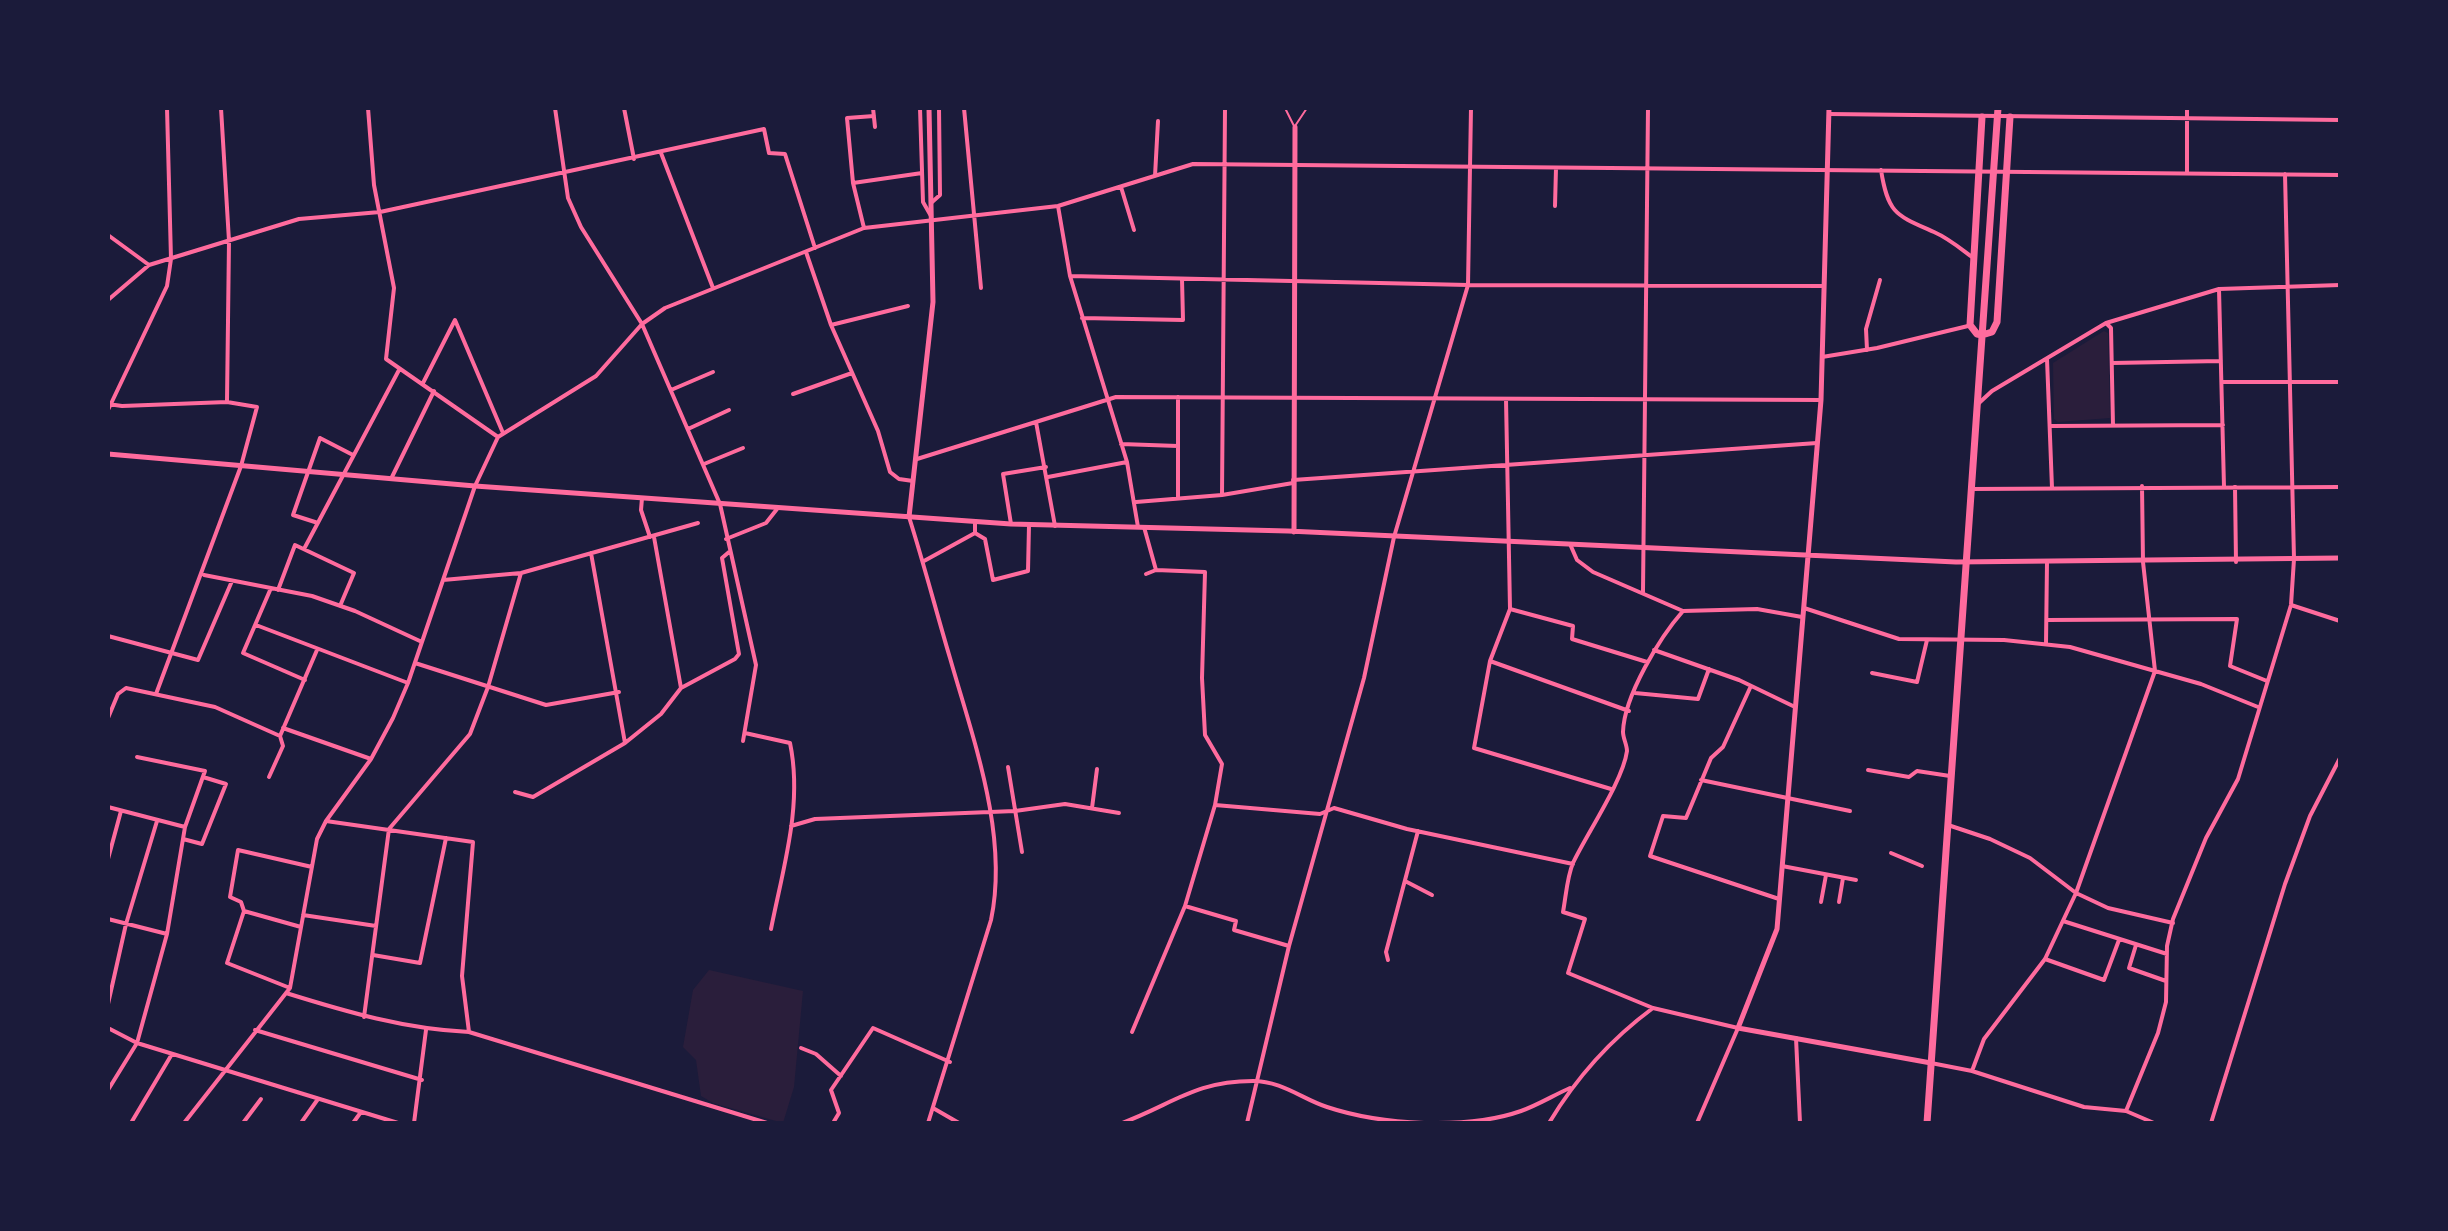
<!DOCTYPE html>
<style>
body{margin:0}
#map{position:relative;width:2448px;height:1231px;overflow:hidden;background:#1b1b3a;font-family:Raleway,sans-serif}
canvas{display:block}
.frame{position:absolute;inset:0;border:110px solid #1b1b3a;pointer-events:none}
</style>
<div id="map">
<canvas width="2448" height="1231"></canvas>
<div class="frame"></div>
</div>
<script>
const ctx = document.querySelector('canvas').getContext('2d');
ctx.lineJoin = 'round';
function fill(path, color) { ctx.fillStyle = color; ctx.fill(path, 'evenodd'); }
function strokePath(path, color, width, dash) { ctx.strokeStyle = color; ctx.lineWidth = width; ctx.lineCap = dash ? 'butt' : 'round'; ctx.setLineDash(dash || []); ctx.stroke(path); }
fill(new Path2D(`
 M2104 331 2108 333 2110 418 2058 422 2054 419 2053 363Z
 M709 970 803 991 794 1087 783 1123 713 1103 701 1096 696 1060 683 1047 693 990Z`), '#2a1e3b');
strokePath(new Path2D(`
 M1285 108 1294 126
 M1295 126 1307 108`), '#ff6b9d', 2);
strokePath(new Path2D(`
 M221 108 229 241 227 401
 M368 108 374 185 394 288 386 359 498 437
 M555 108 568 198 581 227 642 324 720 504 756 665 743 741
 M624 108 634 159
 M873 108 875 127
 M920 108 923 202 931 216
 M964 108 981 288
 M1829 114 2340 120
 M661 153 713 288
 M1881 170C1888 214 1896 215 1934 232 1948 238 1960 248 1972 257
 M2187 173V108
 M1155 176 1158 121
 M853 183 922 173
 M1121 187 1134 230
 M931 203 940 195 939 108
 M1058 206 1070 276 1127 462 1138 527
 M1555 206 1556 168
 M864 228 853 183 847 118 874 116
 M108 235 149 265
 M806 252 831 325 878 431 890 472 899 479 913 481
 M1070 276 1468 285 1824 286
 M2219 289 2224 487
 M108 300 149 265 299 219 380 212 764 129 769 153 785 154 815 248
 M1082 318 1183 320 1182 279
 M2106 323 2111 328 2113 426
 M831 325 908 306
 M1867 350 1866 329 1880 280
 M1822 357 1877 348 1968 326
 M2047 359 2052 488
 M2112 363 2221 361
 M2222 382H2340
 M423 383 455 320 503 433
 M671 390 713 372
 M793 394 852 373
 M1178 397V497
 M1506 399 1510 609 1490 661 1629 711
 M1979 403 1992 391 2106 323 2219 289 2340 285
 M108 404 122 406 227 402 257 407 241 466 156 694
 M108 410 167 286 171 259 167 108
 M1036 422 1055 526
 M2052 426 2223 425
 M688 429 729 410
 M1121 444 1178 446
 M917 459 1116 397 1821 400
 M704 464 743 448
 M1048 477 1127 462
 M391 479 434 391
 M1293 480 1817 443
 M2235 487 2236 562
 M1971 489 2340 487
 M1222 495 1225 108
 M642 498 641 510 650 537
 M1136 502 1222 495 1293 483
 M909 517C924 564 936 611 950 658 973 739 1009 835 991 920L928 1123
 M975 522V533L985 539 993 580 1028 571 1029 525
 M318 523 293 515 320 438 353 455
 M1011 524 1003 474 1046 467
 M1144 527 1156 570
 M654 537 681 688
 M726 539 766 523 777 509
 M1570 544 1577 560 1593 572 1683 611 1757 609 1802 617
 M304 549 399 370
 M591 553 625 743
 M924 561 975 533
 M204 575 312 596 355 611 422 642
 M443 580 521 573 698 523
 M271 588 243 653 305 680
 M278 590 295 545 354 573 340 606
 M1643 592 1648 108
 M2291 605 2340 621
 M1804 608 1899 639 2004 640 2070 647 2201 684 2258 707
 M1510 609 1573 626 1572 639 1647 662
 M1683 611C1660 637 1624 696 1623 732 1623 738 1627 745 1627 751 1623 781 1586 835 1573 863 1567 877 1566 896 1563 912L1585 919 1568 973 1653 1008 1738 1028 1697 1123
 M2047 620 2237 619 2230 666 2267 681
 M256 625 408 683
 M108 636 198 660 232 581
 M2046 644 2047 562
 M1654 650 1739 680 1795 707
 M1490 661 1474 748 1611 789
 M415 663 546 705 619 692
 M1872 673 1917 682 1927 640
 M1750 688 1723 747 1711 758 1686 818 1663 816 1650 856 1779 899
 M1635 693 1698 699 1709 669
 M108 718 118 694 126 688 215 707 280 736
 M283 728 371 759
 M745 733 790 743C803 805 783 868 771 929
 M1008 767 1022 852
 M1868 770 1909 777 1917 771 1950 776
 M269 777 283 746 280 736 317 650
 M1701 780 1850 811
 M515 792 533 797 625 743 661 714 681 688 735 659 739 654 722 558 729 552
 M1215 805 1320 814 1334 808 1407 829 1573 864
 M108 807 185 827
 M1092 808 1097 769
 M326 821 473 842 462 976 469 1032
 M1948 825 1990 839 2030 858 2076 893 2108 908 2173 923
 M791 826 815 819 1015 811 1065 804 1119 813
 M183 839 202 844 226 784 203 777
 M1891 853 1922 866
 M108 859 121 811
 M1782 866 1856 880
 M1405 881 1432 895
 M1821 902 1826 875
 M1839 902 1843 878
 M1185 906 1236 921 1234 930 1289 946
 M244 911 301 927
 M303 915 376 926
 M108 919 167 934
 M2063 921 2167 954
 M2136 945 2129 968 2166 981
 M373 955 420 963 446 838
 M2045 959 2104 980 2119 940
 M1388 960 1386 952 1418 831
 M290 988 227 963 244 911 241 902 230 897 238 850 312 867
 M286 993C347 1012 405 1029 469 1032L767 1123
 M108 1004 126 924 157 821
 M364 1017 389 829 470 734 488 687 521 573
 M108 1028 137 1043 398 1123
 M255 1030 422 1080
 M1132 1032 1185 906 1215 805 1222 764 1205 735 1202 678 1205 572 1156 570 1146 574
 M1796 1038 1800 1123
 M801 1048 816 1054 841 1076
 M1931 1063 1972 1071 2084 1107 2126 1111 2154 1123
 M1972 1071 1984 1039 2045 959 2076 893 2155 671 2143 562 2142 486
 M108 1090 137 1043 167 934 185 827 205 771 137 757
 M933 1108 959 1123
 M2126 1111 2158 1033 2166 1002 2167 946 2173 919 2206 838 2238 779 2291 605 2294 559 2285 174
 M131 1123 172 1054
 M184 1123 290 988 317 839 326 821 371 759 393 718 408 683 475 486 498 437 596 376 642 324 665 308 864 228 1058 206 1193 164 2340 175
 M243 1123 261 1099
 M301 1123 318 1099
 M353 1123 361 1112
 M414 1123 426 1030
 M833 1123 839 1113 831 1090 873 1028 950 1062
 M1122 1123C1173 1104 1195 1081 1253 1081 1282 1081 1302 1099 1327 1107 1381 1125 1467 1130 1521 1111 1538 1105 1554 1095 1570 1088
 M1247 1123 1289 946 1364 678 1394 537 1468 285 1471 108
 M1549 1123C1576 1078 1611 1039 1653 1008
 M2211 1123 2285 884 2310 816 2340 758`), '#ff6b9d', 4);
strokePath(new Path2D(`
 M1829 108 1821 400 1777 929 1738 1028 1931 1063
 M108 454 475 486 1011 524 1288 531 1956 562 2340 558
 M909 517 933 302 929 108
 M1294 532 1295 127`), '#ff6b9d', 5);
strokePath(new Path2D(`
 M1982 335 1992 332 1997 322 2010 117
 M1982 335 1977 334 1970 325 1982 117
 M1927 1123 1998 108`), '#ff6b9d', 7);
</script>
